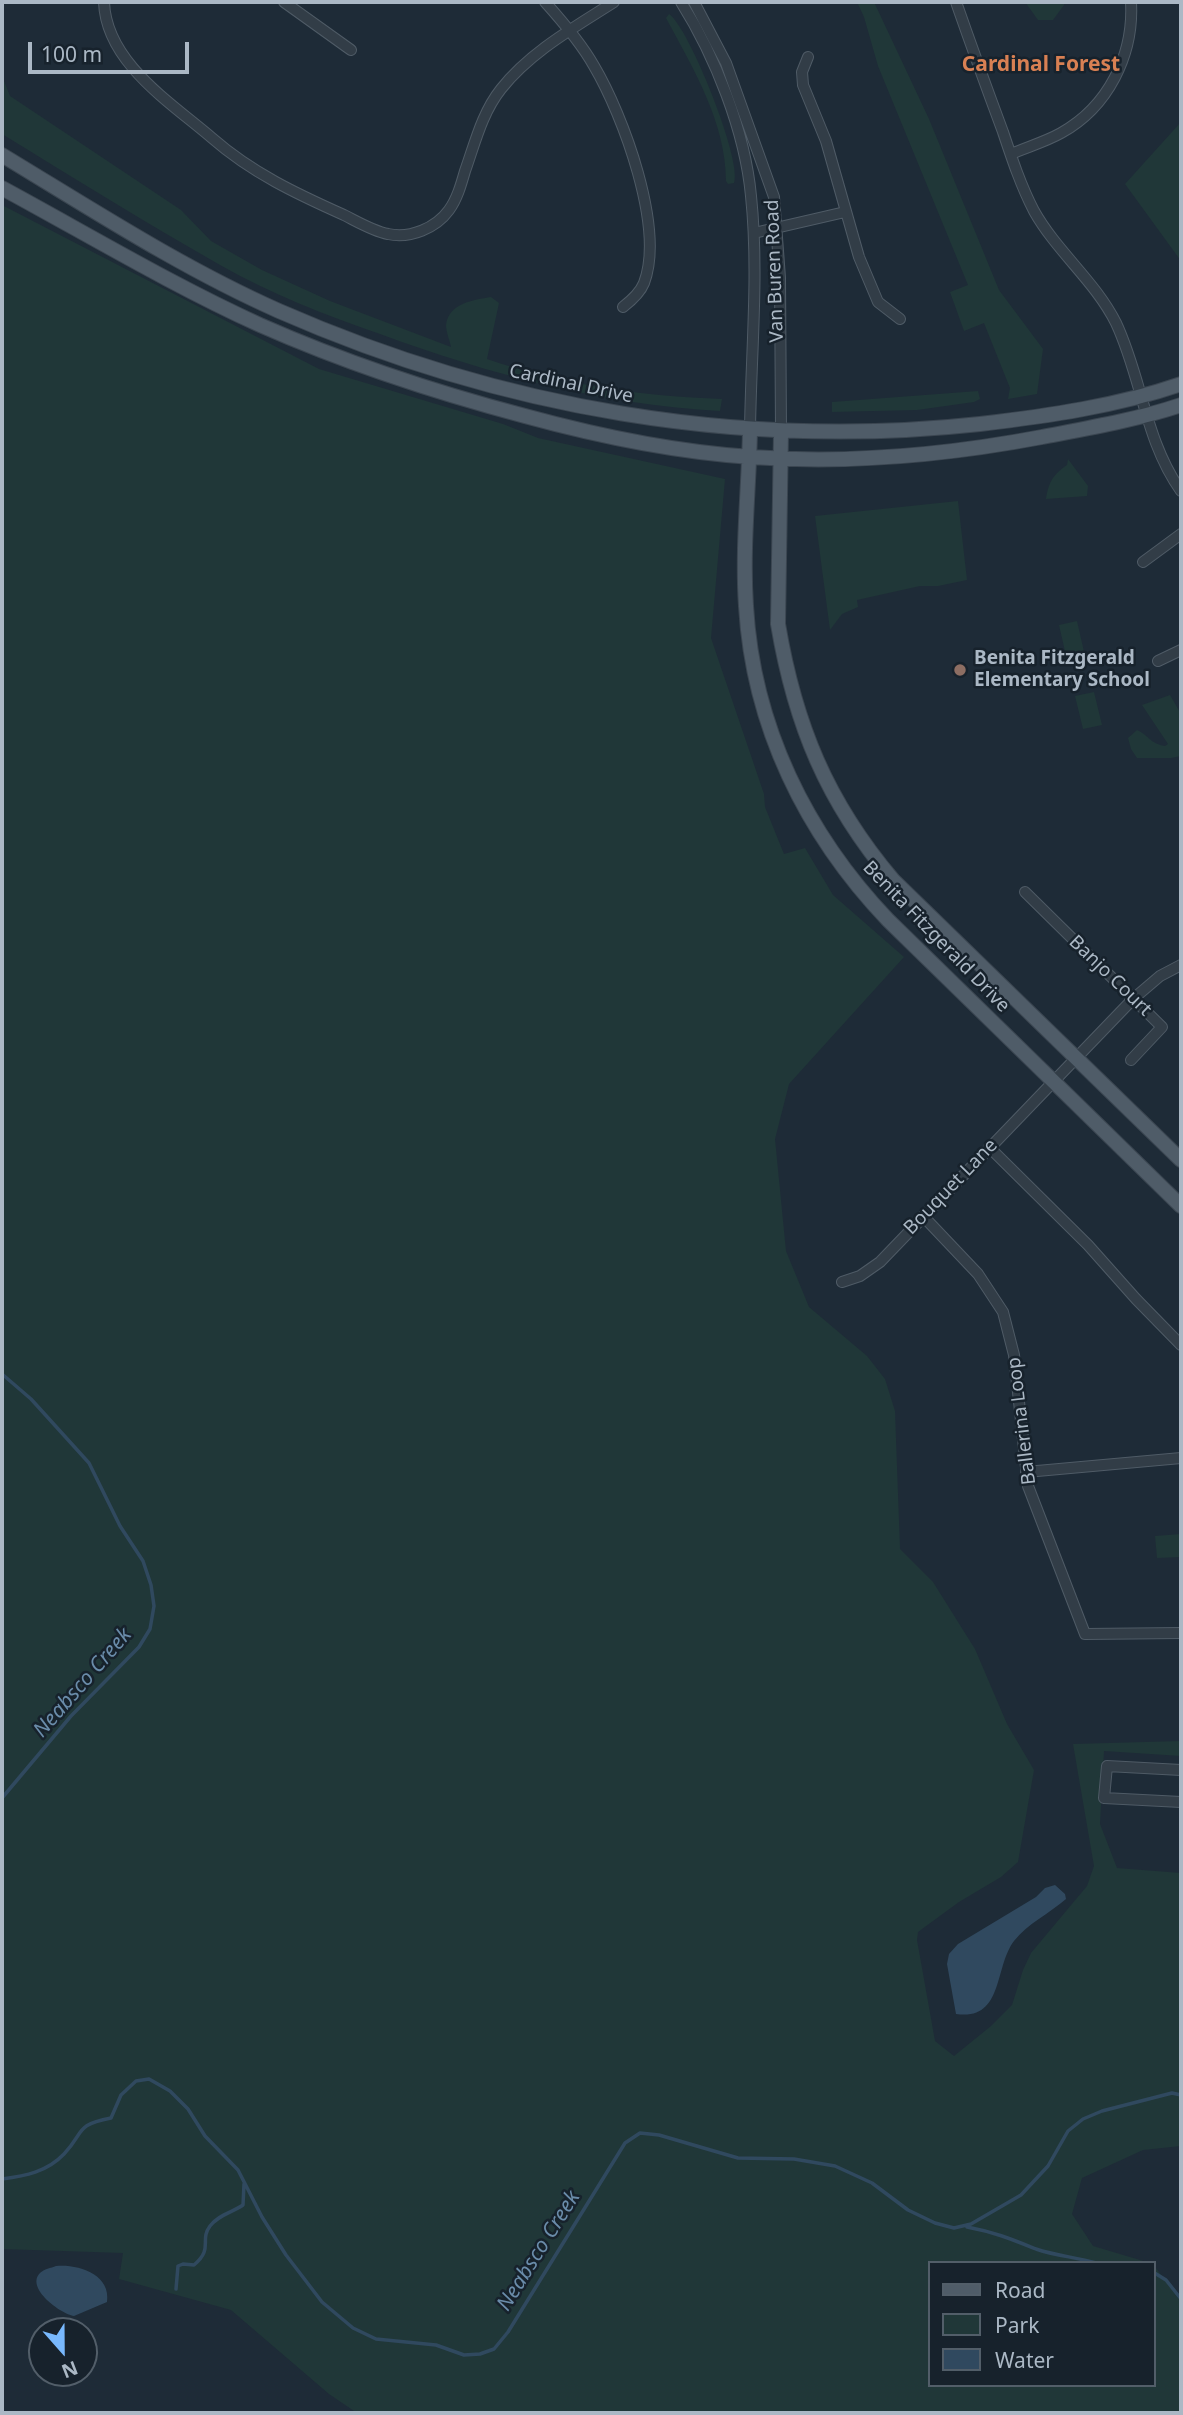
<!DOCTYPE html>
<style>
body{margin:0}
#map{position:relative;width:1183px;height:2415px;overflow:hidden;background:#1e2b37;font-family:"Noto Sans",sans-serif}
canvas{display:block}
.frame{position:absolute;inset:0;border:4px solid #abb8c5;pointer-events:none}
.legend{position:absolute;left:928px;top:2261px;width:228px;height:126px;box-sizing:border-box;background:#17222c;border:2px solid #525e69;margin:0;padding:9px 12px;list-style:none;font-size:21px;color:#abb8c5}
.legend li{display:flex;align-items:center;gap:14px;height:35px}
.legend b{width:35px;border:2px solid #525e69}
.north{position:absolute;left:28px;top:2317px;width:70px;height:70px;box-sizing:border-box;background:#17222c;border:2px solid #525e69;border-radius:50%;rotate:159deg;font-size:19px;font-weight:700;line-height:28px;text-align:center;color:#abb8c5}
.north::after{content:'';display:block;margin:auto;width:24px;height:32px;background:#78b8fd;clip-path:polygon(50% 0,100% 100%,50% 72%,0 100%)}
.scale{position:absolute;left:28px;top:42px;width:161px;height:32px;box-sizing:border-box;border:4px solid #abb8c5;border-top:0;padding-left:9px;font-size:21px;line-height:24px;white-space:nowrap;color:#abb8c5;-webkit-text-stroke:5px #17222c;paint-order:stroke}
</style>
<div id="map">
<canvas width="1183" height="2415"></canvas>
<div class="frame"></div>
<ul class="legend">
<li><b style="height:9px;background:#4f5c68"></b>Road</li>
<li><b style="height:19px;background:#203738"></b>Park</li>
<li><b style="height:19px;background:#30495f"></b>Water</li>
</ul>
<div class="north">N</div>
<div class="scale">100 m</div>
</div>
<script>
const ctx = document.querySelector('canvas').getContext('2d');
ctx.lineJoin = 'round';
function fill(path, color) { ctx.fillStyle = color; ctx.fill(path, 'evenodd'); }
function strokePath(path, color, width, dash) { ctx.strokeStyle = color; ctx.lineWidth = width; ctx.lineCap = dash ? 'butt' : 'round'; ctx.setLineDash(dash || []); ctx.stroke(path); }
function drawText(font, color, halo, rows, align = 'center') {
  ctx.font = font + ' "Noto Sans",sans-serif'; ctx.lineWidth = 5; ctx.setLineDash([]); ctx.textBaseline = 'middle'; ctx.strokeStyle = halo; ctx.fillStyle = color; for (const [text, x, y, turn = 0] of rows) {
    ctx.save(); ctx.translate(x, y); ctx.rotate((+turn || 0) * Math.PI / 180); ctx.textAlign = isNaN(turn) ? turn : align; if (halo) ctx.strokeText(text, 0, 0); ctx.fillText(text, 0, 0); ctx.restore();
  }
}
fill(new Path2D(`
 M857 2H874L929 119 999 290 1043 349 1037 394 1008 399 1010 388 984 323 964 331 950 292 968 285 878 66 864 17Z
 M1025 2H1064V5L1053 20H1038Z
 M669 14C689 27 743 162 734 183L728 184 726 181C726 123 693 68 666 18Z
 M2 76 10 96 181 210 211 241 262 270 330 301 451 347C450 341 446 332 446 325 449 303 473 300 491 297L499 303 487 359C563 385 642 396 722 399L720 411C603 405 489 374 380 334 325 315 271 294 220 265 146 223 74 178 2 134Z
 M1181 122V261L1125 184Z
 M2 205 319 369 503 424 538 438 725 479 711 638 764 794 765 807 784 854 805 848 833 895 904 957 789 1084 775 1139 786 1251 809 1307 867 1356 885 1379 895 1411 900 1549 933 1582 975 1649 1007 1724 1034 1770 1018 1862 1001 1877 959 1902 918 1932 917 1940 935 2041 954 2056 991 2026 1012 2005 1023 1970 1031 1953 1087 1886 1094 1866 1073 1744 1181 1741V1756L1104 1751 1100 1824 1117 1868 1181 1873V2146L1143 2150 1082 2178 1072 2214 1093 2246 1150 2263H929V2385H1153V2264L1181 2302V2413H357L329 2394 231 2310 119 2279 123 2253 2 2249Z
 M978 391 980 399 974 402 917 410 832 412V402Z
 M1068 459 1088 486 1087 496 1046 499C1049 481 1053 475 1067 465Z
 M958 501 967 580 938 586H920L857 600 858 607 842 614 830 630 815 516Z
 M1077 621 1085 656 1067 660 1059 625Z
 M1094 692 1102 725 1083 729 1075 696Z
 M1170 695 1181 714V756L1171 758H1137L1131 749 1128 738 1137 730C1151 737 1149 743 1165 746L1168 744 1142 705Z
 M1181 1534V1557L1157 1558 1155 1536Z`), '#203738');
fill(new Path2D(`
 M1055 1885 1065 1894 1066 1899C1049 1914 1028 1923 1014 1941 994 1967 1004 2021 956 2014L947 1964 949 1954 958 1944 1036 1897 1045 1888Z
 M56 2266C78 2264 111 2274 107 2302L74 2316C61 2314 25 2288 40 2273 44 2269 51 2268 56 2266Z`), '#30495f');
strokePath(new Path2D(`
 M2 1374 31 1399 89 1463 120 1526 143 1561 151 1585 154 1606 150 1629 139 1647 71 1716 2 1798
 M2 2179C25 2176 47 2172 64 2154 85 2132 74 2125 111 2118L121 2095 136 2081 149 2079 170 2091 188 2109 205 2136 238 2170 262 2217 286 2255 322 2302 353 2328 376 2339 436 2345 464 2355 480 2354 494 2349 508 2332 625 2143 640 2133 659 2135 738 2158 794 2159 835 2166 872 2183 908 2210 935 2223 954 2228 971 2224 1021 2195 1048 2166 1068 2131 1083 2119 1102 2111 1172 2093 1181 2095
 M967 2227C994 2232 1011 2239 1036 2249 1056 2256 1076 2257 1096 2263
 M1153 2272 1166 2280 1181 2299
 M176 2289 178 2266 183 2264 194 2265C214 2248 199 2241 210 2226 218 2215 233 2212 243 2205L244 2184`), '#30495f', 3.5);
const minor = new Path2D(`
 M104 2C106 62 170 102 212 138 252 173 297 194 344 215 358 222 373 231 388 234 410 239 436 228 449 210 457 199 461 185 465 171 475 143 482 113 501 89 530 52 575 27 614 2
 M284 2 351 50
 M545 2C563 22 581 43 594 66 623 115 665 228 644 283 640 293 632 300 623 307
 M681 2C715 56 745 131 751 196 759 273 751 352 750 430
 M694 2 726 63 774 197 780 278 781 431
 M956 2C971 45 987 89 1003 132 1012 159 1021 186 1034 211 1057 252 1095 281 1116 323 1142 378 1145 441 1181 491
 M808 57 802 72 803 85 826 141 859 257 878 302 900 319
 M1011 154C1027 147 1045 142 1061 133 1108 107 1134 55 1131 2
 M754 233 845 212
 M1143 562 1181 534
 M1158 661 1181 650
 M1025 892 1162 1027 1131 1060
 M989 1147 1088 1245 1136 1299 1181 1345
 M923 1216 978 1274 1003 1312 1014 1355 1028 1486 1085 1634 1181 1633
 M842 1282 860 1276 880 1262 1133 999 1160 976 1181 965
 M1026 1472 1181 1458
 M1181 1770 1107 1766 1104 1798 1181 1802`);
const major = new Path2D(`
 M2 155C93 210 182 268 279 311 500 408 740 450 980 424 1048 416 1117 406 1181 384
 M2 188C87 234 172 285 260 325 346 363 434 392 525 416 598 436 675 452 751 457 848 464 947 455 1042 437 1089 428 1136 420 1181 405
 M750 430C749 488 742 547 746 606 753 726 806 834 888 920L1181 1206
 M781 431 778 624C795 725 827 802 893 880L1181 1160`);
strokePath(minor, '#4f5b66', 12);
strokePath(major, '#3b4651', 16);
strokePath(minor, '#323d47', 10);
strokePath(major, '#4f5c68', 14);
for (const [x, y, r, color] of [
 [960,670,7,"#8d6e63"]
]) { const dot = new Path2D(); dot.arc(x, y, r, 0, 2 * Math.PI); ctx.fillStyle = color; ctx.fill(dot); strokePath(dot, '#17222c', 2.5); }
drawText('19px', '#abb8c5', '#17222c', [
 ["Van Buren Road",775,271,-92],
 ["Cardinal Drive",571,384,12],
 ["Benita Fitzgerald Drive",936,937,46],
 ["Banjo Court",1110,976,44],
 ["Bouquet Lane",951,1187,-46],
 ["Ballerina Loop",1022,1421,-97]
]);
drawText('bold 19px', '#abb8c5', '#17222c', [
 ["Benita Fitzgerald",974,659],
 ["Elementary School",974,681]
], 'left');
drawText('bold 21px', '#d88053', '#17222c', [
 ["Cardinal Forest",1041,65]
]);
drawText('italic 21px', '#6a8caa', '#17222c', [
 ["Neabsco Creek",83,1683,-49],
 ["Neabsco Creek",539,2251,-58]
]);
</script>
